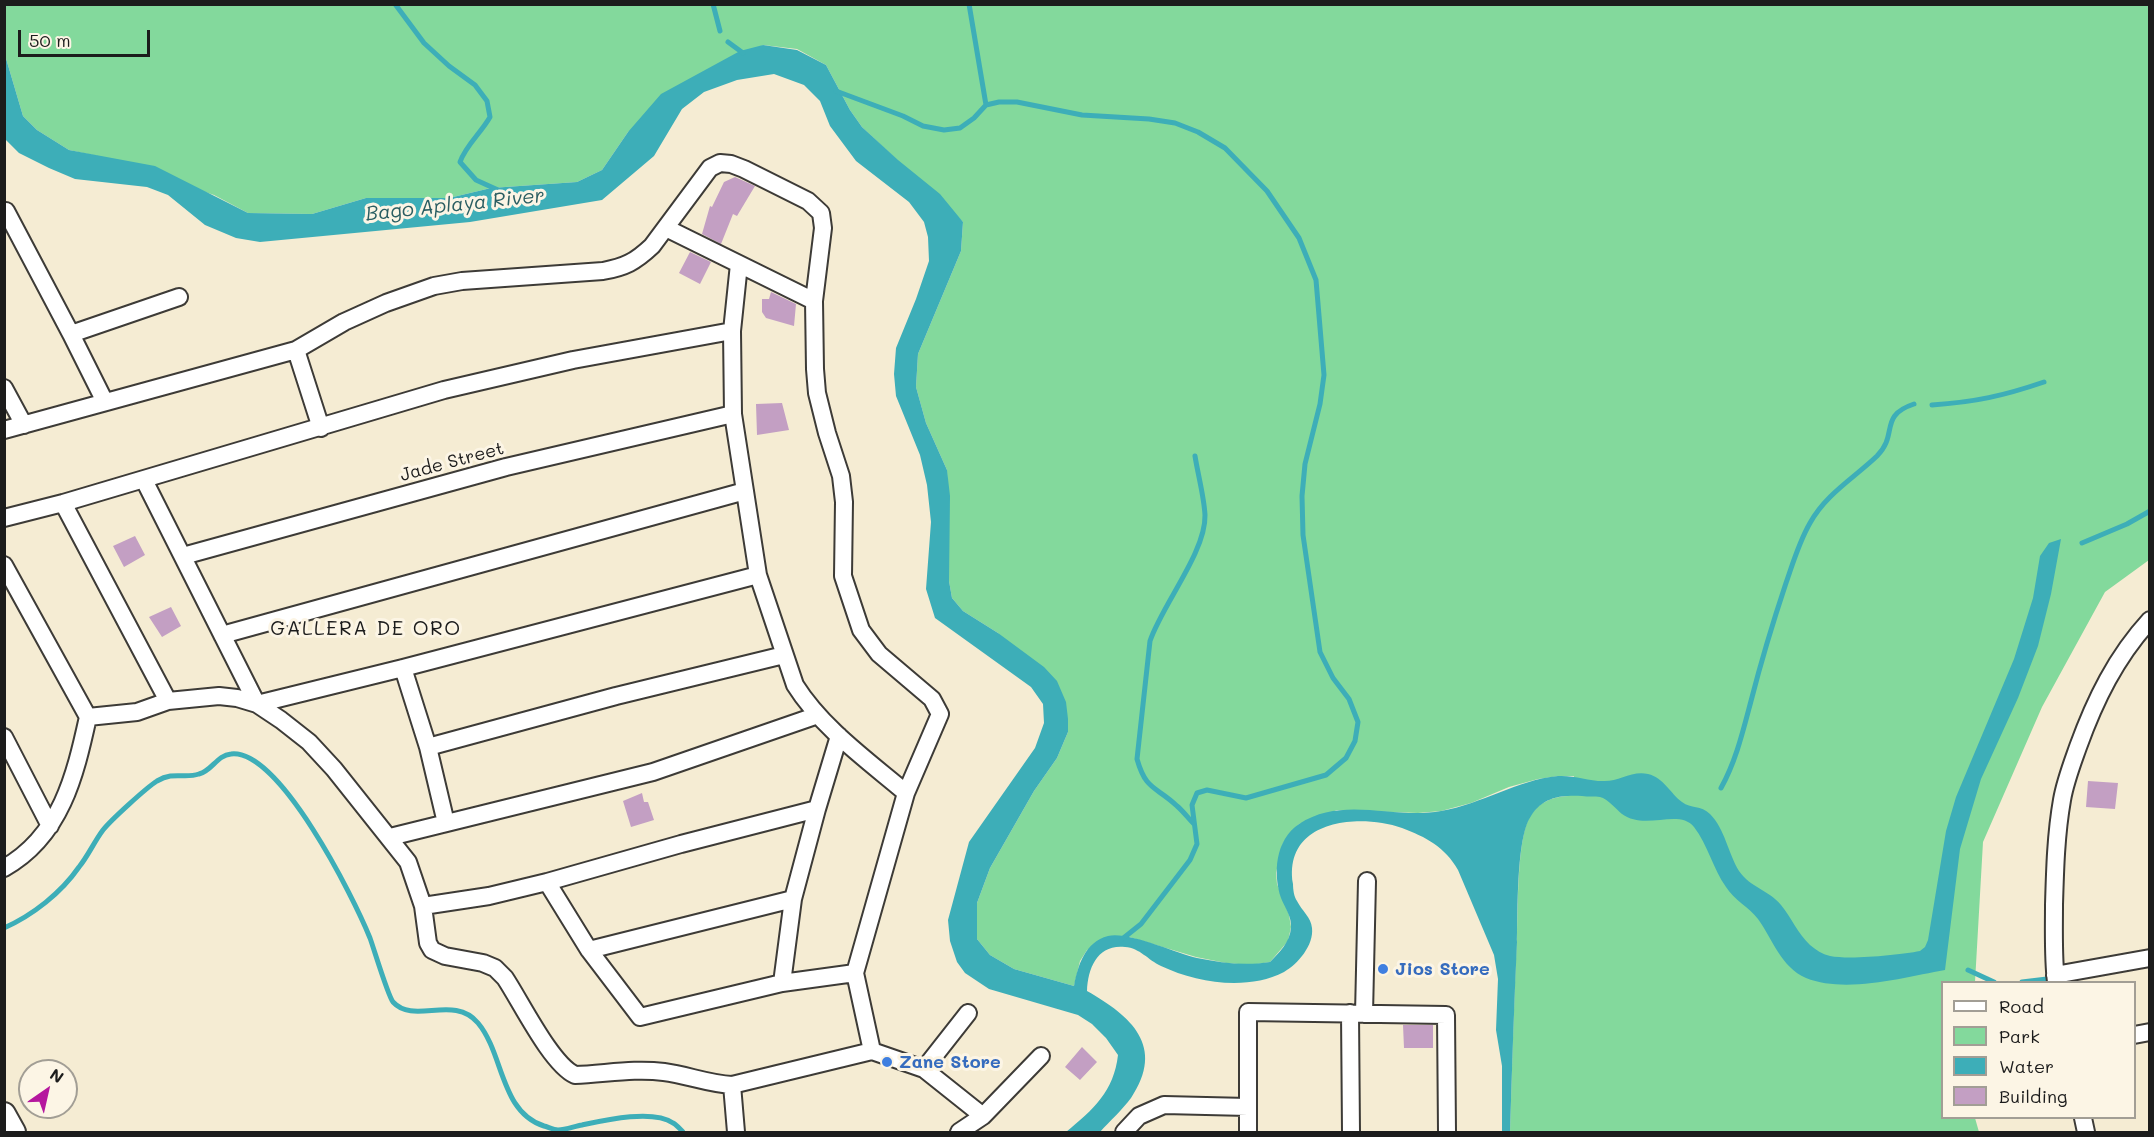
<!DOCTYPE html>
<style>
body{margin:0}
#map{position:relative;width:2154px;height:1137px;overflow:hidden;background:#f5ecd3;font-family:Mali,sans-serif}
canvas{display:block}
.frame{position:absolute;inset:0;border:6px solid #1c1c1c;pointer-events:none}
.legend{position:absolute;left:1941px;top:981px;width:195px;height:138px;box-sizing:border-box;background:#fcf5e5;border:2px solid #a29e95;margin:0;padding:8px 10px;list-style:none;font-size:18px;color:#1c1c1c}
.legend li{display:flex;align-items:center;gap:12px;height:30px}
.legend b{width:30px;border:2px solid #a29e95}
.north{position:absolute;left:18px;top:1059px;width:60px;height:60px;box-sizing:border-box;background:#fcf5e5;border:2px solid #a29e95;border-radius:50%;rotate:34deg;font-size:16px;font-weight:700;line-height:24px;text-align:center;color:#1c1c1c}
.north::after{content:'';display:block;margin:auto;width:21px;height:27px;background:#b5179e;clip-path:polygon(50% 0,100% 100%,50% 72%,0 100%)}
.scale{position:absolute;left:18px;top:30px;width:132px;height:27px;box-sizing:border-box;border:3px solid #1c1c1c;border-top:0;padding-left:8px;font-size:18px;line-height:21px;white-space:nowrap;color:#1c1c1c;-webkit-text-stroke:4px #fcf5e5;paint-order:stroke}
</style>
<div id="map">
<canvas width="2154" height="1137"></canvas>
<div class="frame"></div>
<ul class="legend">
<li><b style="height:8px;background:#fff"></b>Road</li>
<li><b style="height:16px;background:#83d99c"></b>Park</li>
<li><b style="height:16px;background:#3daeb8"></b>Water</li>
<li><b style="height:16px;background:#c39fc3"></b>Building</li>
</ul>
<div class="north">N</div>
<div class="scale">50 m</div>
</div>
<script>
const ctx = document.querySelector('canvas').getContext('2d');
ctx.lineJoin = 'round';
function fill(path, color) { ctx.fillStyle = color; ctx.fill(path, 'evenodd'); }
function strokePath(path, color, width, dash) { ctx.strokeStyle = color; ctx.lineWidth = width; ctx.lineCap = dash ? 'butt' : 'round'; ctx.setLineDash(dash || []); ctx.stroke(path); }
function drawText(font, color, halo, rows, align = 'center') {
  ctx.font = font + ' Mali,sans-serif'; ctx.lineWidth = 6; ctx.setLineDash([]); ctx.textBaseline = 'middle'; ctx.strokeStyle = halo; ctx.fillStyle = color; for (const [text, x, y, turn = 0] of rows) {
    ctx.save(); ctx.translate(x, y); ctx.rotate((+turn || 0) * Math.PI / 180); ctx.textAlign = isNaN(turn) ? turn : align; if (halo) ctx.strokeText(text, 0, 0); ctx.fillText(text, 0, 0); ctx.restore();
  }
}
fill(new Path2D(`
 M4 5H2149V560L2105 592 2042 707 1983 842 1975 982H1942V1118H1975L1979 1132H1510C1512 1067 1514 1001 1517 935 1518 908 1517 838 1530 816 1539 802 1552 797 1568 796L1574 776H1559L1538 779 1509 787 1471 803 1441 811 1418 813 1337 810 1299 824 1283 843 1276 873 1277 884 1289 915 1291 927 1288 941 1270 962 1251 965 1226 963 1196 957 1126 936 1087 950 1080 961 1074 986 1014 969 990 955 977 939V903L990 868 1034 791 1057 758 1068 732 998 633 963 611 952 598 949 581 947 470 926 423 916 387 918 354 961 251 963 222 862 127 850 110 826 65 797 49 763 45 628 132 602 170 577 182 491 188 449 198H366L312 214 248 213 214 195 102 157 69 150 37 130 23 116 5 55Z`), '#83d99c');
fill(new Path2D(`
 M763 45 797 50 826 65 850 110 862 127 898 160 940 194 963 222 961 251 918 354 916 387 926 423 947 470 950 496 949 581 952 598 963 611 998 633 1044 667 1057 681 1066 702 1068 719V732L1057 758 1034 791 990 868 977 903V939L990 955 1014 969 1074 986C1078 965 1085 942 1108 936 1128 931 1175 953 1197 958 1222 963 1245 966 1270 962 1279 953 1290 942 1291 928 1292 917 1285 908 1281 898 1273 874 1275 840 1299 824 1343 795 1394 820 1441 811 1482 804 1517 780 1558 776 1574 775 1588 781 1603 781 1618 782 1632 770 1648 774 1664 778 1670 793 1682 802 1691 809 1701 805 1710 814 1725 829 1728 853 1739 871 1751 888 1769 890 1781 905 1791 917 1798 934 1810 945 1816 950 1822 954 1830 956 1850 960 1899 955 1920 951L1925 947 1928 940 1946 831 1956 797 2014 659 2033 598 2040 556 2049 543 2061 539 2051 594 2038 646 2018 698 1981 779 1960 849 1945 970C1905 977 1846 994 1806 978 1781 967 1773 940 1758 919 1749 907 1734 900 1726 887 1713 869 1708 845 1694 827 1679 808 1645 831 1622 814 1616 809 1608 799 1600 797 1595 796 1588 797 1582 796 1561 795 1543 797 1531 816 1516 837 1518 914 1517 942 1514 1005 1512 1069 1510 1132H1502V1066L1496 1030 1498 979 1494 955 1458 870C1445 847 1426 837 1402 828 1358 813 1283 820 1293 884 1293 889 1294 897 1297 901 1302 911 1311 917 1312 928 1314 945 1298 964 1284 972 1247 991 1197 983 1161 966 1148 960 1140 948 1125 947 1098 944 1088 967 1087 991 1131 1016 1166 1046 1131 1098 1122 1110 1110 1121 1100 1132H1066C1093 1110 1114 1091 1118 1055L1106 1038 1092 1024 1078 1015 989 989 965 973 957 962 950 941 948 920 969 842 1035 748 1044 723 1043 704 1031 687 935 618 926 589 931 522 927 485 920 455 896 396 894 374 896 348 916 299 929 261 928 237 924 222 909 202 856 161 830 126 820 101 804 85 774 74 737 80 704 92 682 109 654 156 602 200 470 222 260 242 236 238 205 225 168 195 147 187 75 179 49 168 19 153 5 139V55L23 116 37 130 69 150 155 166 248 213 312 214 366 198H449L491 188 577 182 602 170 628 132 661 94 740 51Z`), '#3daeb8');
strokePath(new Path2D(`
 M395 4 424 43 449 66 475 85 487 101 490 117C481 133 466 145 460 162L476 180 498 190
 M713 4 720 31
 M969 4 986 105
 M728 42 743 53
 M836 91 903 116 923 126 944 130 960 128 974 118 986 105 999 102H1017L1082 115 1149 119 1175 123 1198 132 1225 148 1267 191 1299 238 1316 280 1324 375 1320 404 1305 464 1302 496 1303 535 1320 652 1333 678 1349 699 1358 722 1355 741 1346 758 1326 775 1246 798 1207 790 1197 793 1192 805 1197 844 1190 860 1141 924 1121 940
 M1932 405C1975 402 2003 396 2044 382
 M2082 543 2127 524 2150 511
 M1721 788C1736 761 1743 731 1751 701 1761 662 1773 622 1786 583 1793 563 1799 542 1810 523 1826 494 1854 478 1877 456 1899 434 1878 416 1914 404
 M1194 824C1188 818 1183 811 1177 806 1156 786 1146 791 1137 759L1150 641C1162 605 1206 552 1205 515 1204 496 1198 475 1195 456
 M4 928C33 915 61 893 79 867 88 856 94 842 103 830 111 820 146 788 157 781 174 771 184 779 199 774 212 771 217 755 231 754 279 748 354 898 370 938 374 949 388 996 393 1002 414 1025 454 994 478 1023 504 1054 500 1112 544 1126 548 1127 554 1130 558 1130 566 1130 575 1126 582 1125 605 1120 653 1109 673 1123 677 1125 680 1129 683 1132
 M1968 970 1994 982
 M2022 982 2047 979`), '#3daeb8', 5);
fill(new Path2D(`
 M735 177 755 186 737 216 733 214 721 244 702 234 710 206 712 207 724 182Z
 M690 252 711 262 700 284 679 273Z
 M771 292 796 304 794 326 766 318 762 312V299H769Z
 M782 403 789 430 757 435 756 404Z
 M135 536 145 555 124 567 113 546Z
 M171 607 181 626 162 637 149 617Z
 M2088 781 2118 783 2115 809 2086 807Z
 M642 793 644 802H648L654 820 631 827 623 801Z
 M1403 1025H1433V1048H1404Z
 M1082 1047 1097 1062 1080 1080 1065 1067Z`), '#c39fc3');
const minor = new Path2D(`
 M6 211 71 334 105 402
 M666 228 814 301
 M71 334 179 297
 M296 350 321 428
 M4 388 24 425
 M4 430 296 350 344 322 386 303 434 286 462 281 603 271C625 267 635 262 652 246L710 168 720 163 731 164 744 169 808 201 821 213 823 228 814 301 815 369 817 393 827 433 841 476 844 502 843 576 861 630 879 654 932 699 940 714 906 793
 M144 480 257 704
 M63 503 168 701
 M4 518 63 503 444 390 573 360 732 331
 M183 556 506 467 733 414
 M4 565 88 717C75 776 61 836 4 868
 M222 635 745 491
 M403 668 428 747 446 823
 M257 704 403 668 758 575
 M88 717 137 712 168 701 219 696 237 698 257 704 281 720 309 742 334 769 408 862 423 906 428 943 432 950 445 956 483 963 495 968 505 978C521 1002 551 1064 575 1075 605 1074 634 1068 664 1072 687 1075 709 1084 732 1085L872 1051 924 1069 983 1116
 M4 737 50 826
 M428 747 616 696 784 655
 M390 837 653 772 818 715
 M547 882 589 950 640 1017 782 983 855 973 906 793C867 760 822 728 795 685L758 575 733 414 732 331 739 264
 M423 906 489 896 547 882 681 844 817 809
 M589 950 793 899
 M855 973 872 1051
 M2055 975 2150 958
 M2056 982C2053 957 2054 930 2054 905 2055 869 2056 834 2062 800 2065 782 2072 764 2078 747 2095 700 2116 657 2150 620
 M782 983 793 899 817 809 839 736
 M1350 1013 1351 1132
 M1364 1014 1367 881
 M2134 1035 2150 1032
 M924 1069 968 1013
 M732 1085 736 1132
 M2083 1118 2086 1132
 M959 1132 983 1116 1041 1056
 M1124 1132 1139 1116 1164 1105 1248 1107
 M1248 1132V1012L1446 1015 1447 1132`);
const secondary = new Path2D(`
 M4 1114 14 1132`);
strokePath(minor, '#3d3b37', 20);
strokePath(secondary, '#3d3b37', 26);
strokePath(minor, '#fff', 16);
strokePath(secondary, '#fff', 22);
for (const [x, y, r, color] of [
 [1383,969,6,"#3f7fe0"],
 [887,1062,6,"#3f7fe0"]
]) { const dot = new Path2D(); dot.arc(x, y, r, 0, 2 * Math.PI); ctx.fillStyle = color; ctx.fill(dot); strokePath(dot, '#fcf5e5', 2); }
drawText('18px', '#1c1c1c', '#fcf5e5', [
 ["Jade Street",452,462,-15]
]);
drawText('bold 18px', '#366cbe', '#fcf5e5', [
 ["Jios Store",1395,969],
 ["Zane Store",899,1062]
], 'left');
drawText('italic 20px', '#2b5e62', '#fcf5e5', [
 ["Bago Aplaya River",455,205,-6]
]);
ctx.letterSpacing = '1.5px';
drawText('20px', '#1c1c1c', '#fcf5e5', [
 ["GALLERA DE ORO",366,629]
]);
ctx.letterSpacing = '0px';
</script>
